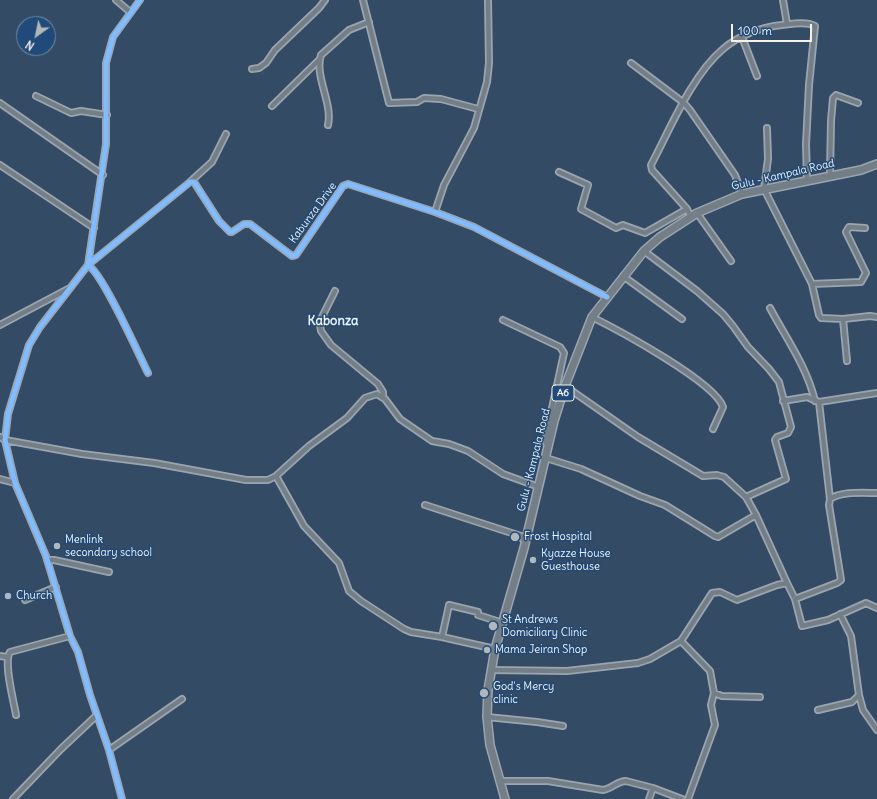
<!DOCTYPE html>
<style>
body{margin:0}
#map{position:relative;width:877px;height:799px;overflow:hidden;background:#344b65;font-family:Delius,sans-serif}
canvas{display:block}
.north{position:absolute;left:16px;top:16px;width:40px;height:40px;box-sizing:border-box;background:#1f4a7a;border:1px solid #748da6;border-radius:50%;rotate:213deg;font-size:11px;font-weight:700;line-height:16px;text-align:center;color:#f4f1e8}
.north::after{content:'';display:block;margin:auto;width:14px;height:18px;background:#b1b7ba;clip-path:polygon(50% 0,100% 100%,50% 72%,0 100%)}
.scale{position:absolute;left:731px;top:24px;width:81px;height:18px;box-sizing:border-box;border:2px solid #f4f1e8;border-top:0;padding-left:5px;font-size:12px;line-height:14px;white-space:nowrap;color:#f4f1e8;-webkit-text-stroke:3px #1f4a7a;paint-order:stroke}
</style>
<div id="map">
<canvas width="877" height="799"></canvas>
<div class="north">N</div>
<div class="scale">100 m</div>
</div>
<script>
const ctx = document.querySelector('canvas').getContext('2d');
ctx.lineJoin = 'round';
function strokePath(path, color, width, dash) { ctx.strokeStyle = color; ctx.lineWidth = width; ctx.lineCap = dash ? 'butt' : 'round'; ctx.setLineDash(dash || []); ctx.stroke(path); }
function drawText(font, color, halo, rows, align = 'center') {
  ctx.font = font + ' Delius,sans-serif'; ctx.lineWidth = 3; ctx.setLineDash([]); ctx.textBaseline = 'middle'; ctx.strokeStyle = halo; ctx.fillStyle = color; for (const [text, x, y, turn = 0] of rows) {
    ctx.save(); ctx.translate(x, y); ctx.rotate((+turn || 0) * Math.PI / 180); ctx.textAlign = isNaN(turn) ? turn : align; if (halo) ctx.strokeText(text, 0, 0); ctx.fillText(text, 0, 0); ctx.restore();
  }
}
const street = new Path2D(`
 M116 0 130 12
 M363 0 389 103 417 102 424 98 441 99 478 109
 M783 0 787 24
 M742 37 757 76
 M631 63 684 103 690 110 735 175 742 194
 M252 69 259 68 266 63 275 50 319 8 325 0
 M36 96 71 113 81 111 107 115
 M0 103 103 175
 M272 106 319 60
 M328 125C333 103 314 76 321 55L349 30 369 22
 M767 128 768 159 764 189 812 284 819 315 821 318 843 319 870 316 877 317
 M0 165 94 228
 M559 172 588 185 581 209 616 228 623 225 645 233 687 209
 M830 175 831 121 833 98 836 95 858 103
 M190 182 212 162 226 134
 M435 212 444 185 474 128 487 82 489 63 488 0
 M697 213 731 261
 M691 217 687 209 652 170 651 165C670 129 692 75 723 49 739 35 762 27 782 25 791 24 807 21 815 26L809 85 806 144 807 180
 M644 251 697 291 723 314 733 326 748 347 769 369 779 382 791 427 788 433 777 437 775 440 786 479 746 497
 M623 276 682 319
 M812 284 861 282 866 273 846 232 849 227 865 228
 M335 291 322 317 320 324 321 331 331 345 378 384 383 392V396
 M770 308C786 338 807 367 815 401
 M592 317C618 330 715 382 723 407L713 429
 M843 319 847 361
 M503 320 560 347 564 353 547 431 546 443
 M0 325 68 289
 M148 373C138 353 103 274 88 265L190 182H194L219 221 230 232H232L244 224H250L292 256 296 255 343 186 348 184 435 212 474 227 607 297
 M783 401 807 397 819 402 877 393
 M819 402 830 499
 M0 437 5 440 82 454 154 463 246 480H268L276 476 309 446 347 418 365 398 377 394 385 399 400 419 432 441 449 444 468 451 503 474 539 487
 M546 458 581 469 640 496 665 505 715 536 718 537 756 515 746 497 724 477 717 475 703 476 638 437 565 386
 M276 476 304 526 339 563 349 591 361 601 404 629 411 632 442 637 449 605 478 612V615L503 623
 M0 479 15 483
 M877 493C863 493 842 491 830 499L829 505 841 580 837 583 795 599 802 626 828 620 866 603 877 608
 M425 505 521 536 525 543
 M756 515 787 583
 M47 560H54L109 572
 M25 600 56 587
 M442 637 495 649
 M681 641 710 671 714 693 711 705 715 725 688 799
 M0 656 7 657
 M491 670 567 671 638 663 650 659 681 641 712 593 720 592 737 600 777 585 787 583 795 599
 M714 693 722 696 760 697
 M859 695 863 710 877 730
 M818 710 852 702 859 695 851 636 840 614
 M16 715C14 702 3 662 10 652L70 636
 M487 717 537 722 563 726
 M109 750 182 699
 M501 781H548L603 790C612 789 617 781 626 781L653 788 682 799
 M13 799 61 749 96 716
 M122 799 109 750 90 695 78 652 70 636 46 556 15 483 5 440 8 414 29 345 40 327 88 265 106 144V63L113 37 140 0
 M649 799 653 788`);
const primary = new Path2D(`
 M505 799 490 745 487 717 488 690 495 649 524 548 554 421 565 386 592 317 644 251 660 237 697 213 742 194 861 170 877 164`);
strokePath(street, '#9ba5af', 8);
strokePath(primary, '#9ba5af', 10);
strokePath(street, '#737e87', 4.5);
strokePath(primary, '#737e87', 7);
strokePath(new Path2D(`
 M148 373C138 353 103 274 88 265L190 182H194L219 221 230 232H232L244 224H250L292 256 296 255 343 186 348 184 435 212 474 227 607 297
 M122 799 109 750 90 695 78 652 70 636 46 556 15 483 5 440 8 414 29 345 40 327 88 265 106 144V63L113 37 140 0`), '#80bcff', 5);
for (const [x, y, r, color] of [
 [515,537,5,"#b1b7ba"],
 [57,546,4,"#b1b7ba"],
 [533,560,4,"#b1b7ba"],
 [8,596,4,"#b1b7ba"],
 [493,626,5,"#b1b7ba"],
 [487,650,4,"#b1b7ba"],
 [484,693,5,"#b1b7ba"]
]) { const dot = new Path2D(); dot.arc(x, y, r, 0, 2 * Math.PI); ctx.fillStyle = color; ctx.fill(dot); strokePath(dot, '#1f4a7a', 1.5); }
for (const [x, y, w] of [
 [563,393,22]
]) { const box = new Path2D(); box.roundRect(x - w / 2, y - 8, w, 16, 3); ctx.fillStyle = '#1f4a7a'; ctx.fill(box); strokePath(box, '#f4f1e8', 1); }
drawText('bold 10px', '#f4f1e8', null, [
 ["A6",563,393]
]);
drawText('11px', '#f4f1e8', '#1f4a7a', [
 ["Gulu - Kampala Road",783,175,-13],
 ["Kabunza Drive",313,213,-54],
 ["Gulu - Kampala Road",534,460,-76]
]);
drawText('11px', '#f4f1e8', '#1f4a7a', [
 ["Frost Hospital",524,537],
 ["Menlink",65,540],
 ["secondary school",65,553],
 ["Kyazze House",541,554],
 ["Guesthouse",541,567],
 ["Church",16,596],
 ["St Andrews",502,620],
 ["Domiciliary Clinic",502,633],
 ["Mama Jeiran Shop",495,650],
 ["God's Mercy",493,687],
 ["clinic",493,700]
], 'left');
drawText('bold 13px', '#f4f1e8', '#1f4a7a', [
 ["Kabonza",333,321]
]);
</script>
